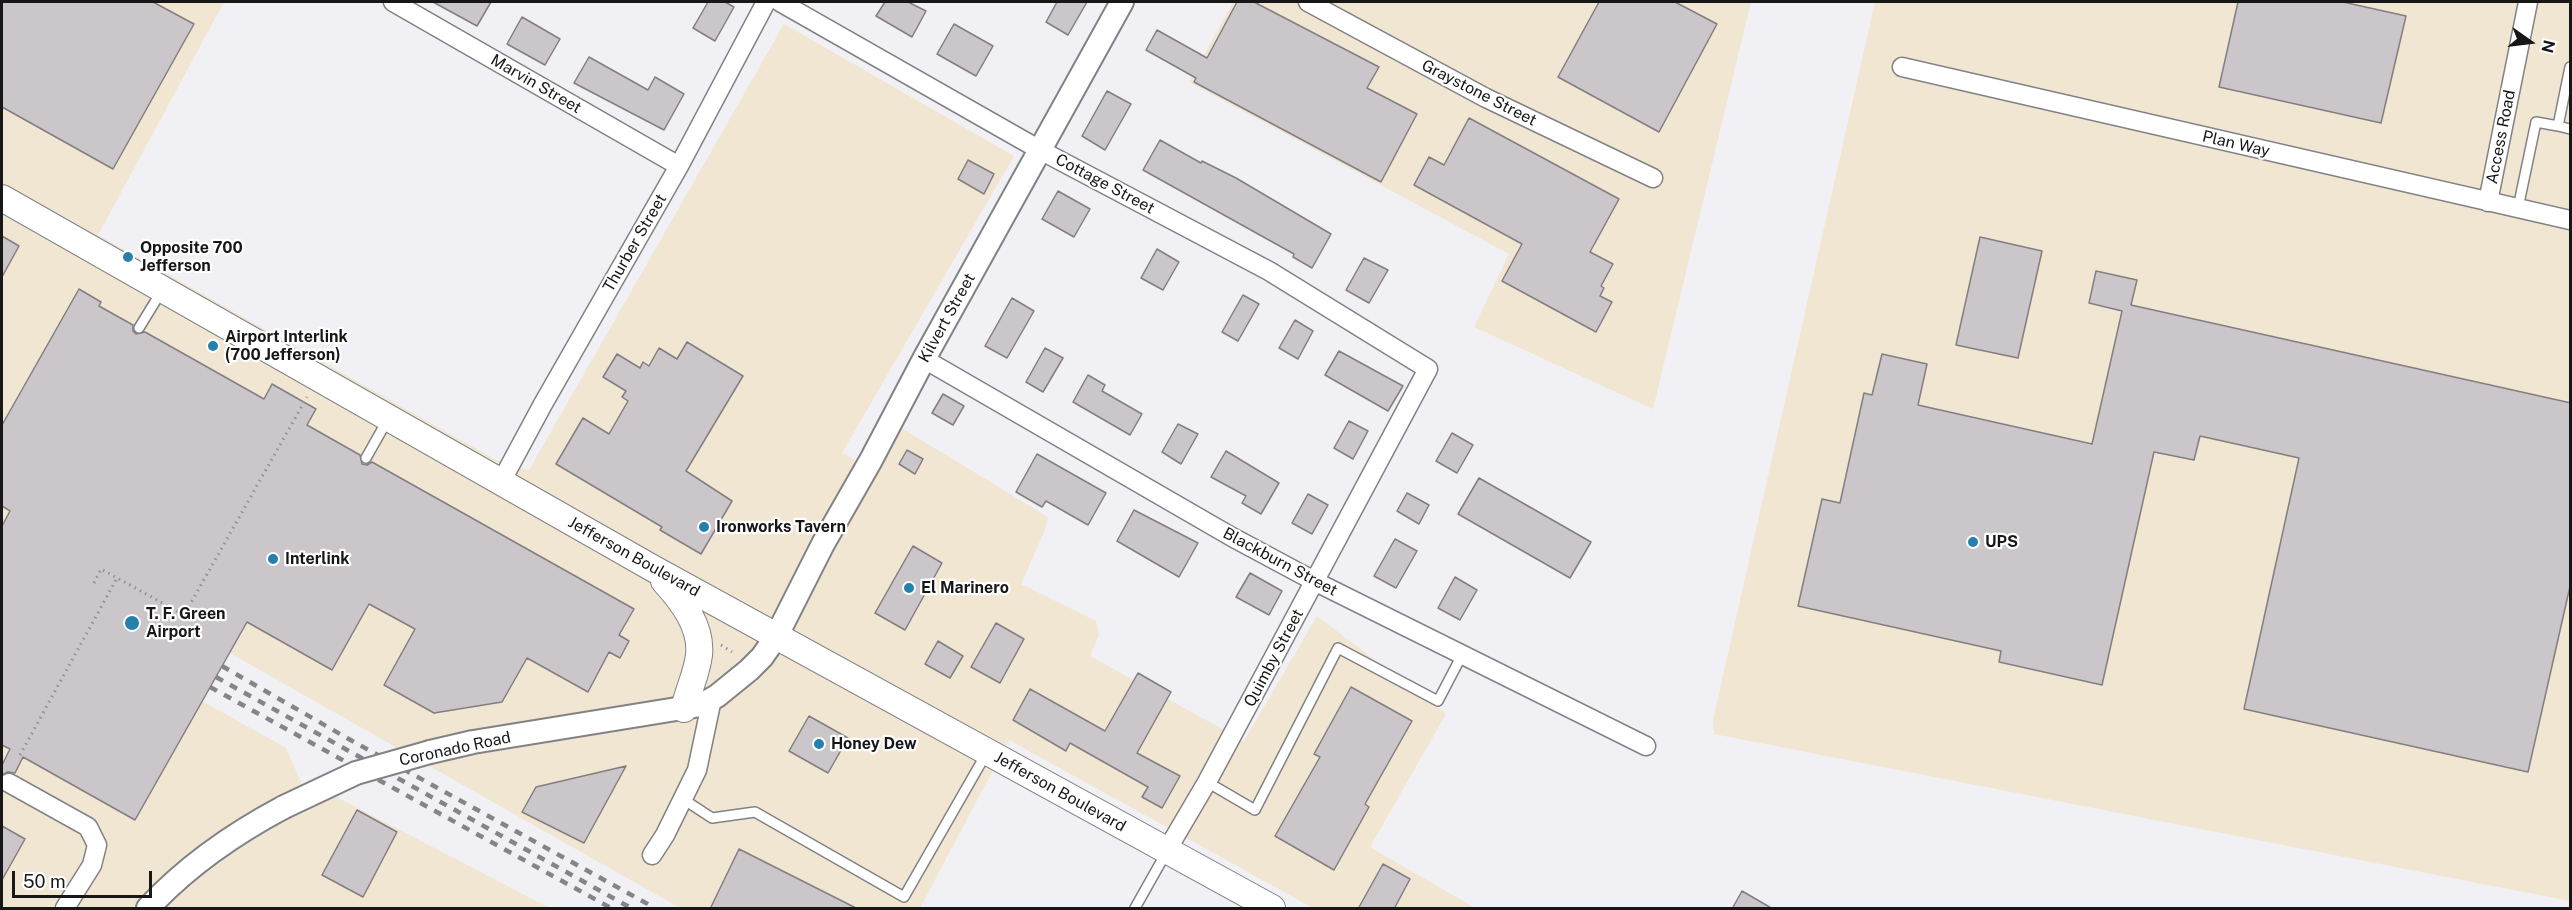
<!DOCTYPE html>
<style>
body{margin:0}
#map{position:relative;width:2572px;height:910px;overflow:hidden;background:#f1f0f5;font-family:"Public Sans",sans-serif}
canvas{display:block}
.frame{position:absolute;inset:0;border:3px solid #171718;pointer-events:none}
.north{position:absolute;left:2500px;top:12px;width:60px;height:60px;-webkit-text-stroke:4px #fff;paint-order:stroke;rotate:104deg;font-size:16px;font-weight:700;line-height:24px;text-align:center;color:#171718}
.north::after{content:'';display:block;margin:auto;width:21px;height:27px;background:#171718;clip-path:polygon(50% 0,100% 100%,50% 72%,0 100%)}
.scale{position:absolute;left:12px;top:871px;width:140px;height:27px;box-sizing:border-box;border:3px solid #171718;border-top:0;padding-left:8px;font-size:18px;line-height:21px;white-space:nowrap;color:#171718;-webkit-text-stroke:4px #fff;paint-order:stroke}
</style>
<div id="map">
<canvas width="2572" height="910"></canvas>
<div class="frame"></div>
<div class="north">N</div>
<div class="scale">50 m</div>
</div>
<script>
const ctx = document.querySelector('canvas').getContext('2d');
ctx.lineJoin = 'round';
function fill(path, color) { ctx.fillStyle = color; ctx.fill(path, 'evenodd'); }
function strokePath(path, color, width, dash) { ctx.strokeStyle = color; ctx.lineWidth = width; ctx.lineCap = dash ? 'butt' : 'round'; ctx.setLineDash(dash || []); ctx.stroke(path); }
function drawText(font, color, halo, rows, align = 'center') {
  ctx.font = font + ' "Public Sans",sans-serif'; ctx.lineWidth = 4.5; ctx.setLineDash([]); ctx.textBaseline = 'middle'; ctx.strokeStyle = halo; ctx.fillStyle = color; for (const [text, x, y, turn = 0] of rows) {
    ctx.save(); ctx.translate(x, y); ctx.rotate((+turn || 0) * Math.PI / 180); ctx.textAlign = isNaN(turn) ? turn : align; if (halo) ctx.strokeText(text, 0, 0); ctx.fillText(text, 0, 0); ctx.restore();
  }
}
fill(new Path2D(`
 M2 2H224L98 235 496 460 529 470 784 24 1014 156 842 453 862 464 890 421 1048 517 1045 530 1021 584 1096 621 1099 635 1090 656 1244 741 1317 616 1446 714 1370 847 1475 908H1313L1009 740 920 908H680L2 524Z
 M1233 2H1751L1653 409 1474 327 1509 254 1189 82Z
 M1875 2H2570V901L1714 734 1713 720Z
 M2 589 286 748 305 791 319 788 550 908H2Z`), '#f1e6d1');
const building = new Path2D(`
 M2 2H153L194 24 113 169 2 107Z
 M433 2H491L477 26Z
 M708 2H725L734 7 715 41 693 28Z
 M885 2H908L926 11 912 37 876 16Z
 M1057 2H1087L1068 35 1046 22Z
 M1237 2H1254L1379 67 1367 88 1417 114 1381 182 1194 82 1196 78 1146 50 1157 30 1207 58Z
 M1599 2H1675L1717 24 1659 132 1558 77Z
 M2238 2H2343L2406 16 2381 123 2219 87Z
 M522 17 560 39 545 65 507 44Z
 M954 24 993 46 976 76 937 54Z
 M589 57 648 90 655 77 684 94 664 130 574 83Z
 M1107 91 1131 104 1105 150 1082 136Z
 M1469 118 1619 199 1590 252 1613 264 1601 286 1604 288 1600 296 1612 302 1596 332 1502 281 1522 244 1414 185 1429 157 1444 165Z
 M1160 140 1201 163 1202 161 1236 178 1331 234 1312 268 1293 257 1294 254 1143 170Z
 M968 160 994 174 984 194 958 179Z
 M1058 191 1090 209 1074 237 1042 219Z
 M2 236 19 246 2 277Z
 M1980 237 2042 251 2018 358 1956 345Z
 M1157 249 1179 262 1163 290 1141 278Z
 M1364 258 1388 270 1369 303 1346 290Z
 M2096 271 2137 280 2131 305 2571 403V582L2528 772 2244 709 2299 458 2200 436 2194 460 2154 452 2102 685 1999 662 2001 651 1798 606 1822 499 1840 503 1864 393 1872 395 1882 354 1927 364 1918 405 2092 444 2122 311 2089 303Z
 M79 289 101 302 99 306 133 325V331L136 334 145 332 264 399 272 384 316 409 307 425 360 455 362 464 367 465 372 462 634 609 619 635 629 641 620 658 609 652 588 692 527 658 502 702 434 713 384 685 415 629 369 604 332 670 247 622 135 820 23 757 15 773 8 772 2 775V765L10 749 2 745V526L10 511 2 506V425Z
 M1243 295 1259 304 1238 341 1222 332Z
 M1012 298 1034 311 1007 358 985 346Z
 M1295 320 1313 331 1298 359 1279 348Z
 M687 342 743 376 686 471 732 501 701 554 660 530 662 527 556 464 583 418 609 434 628 401 622 397 626 391 603 377 617 354 640 368 643 362 649 366 659 348 677 359Z
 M1045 348 1063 358 1043 392 1026 382Z
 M1339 351 1403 386 1388 411 1325 375Z
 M1088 375 1105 385 1102 391 1142 414 1130 435 1073 402Z
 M943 394 964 406 953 425 932 413Z
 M1349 421 1368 431 1353 459 1334 448Z
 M1178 424 1198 434 1181 464 1162 452Z
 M1452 433 1473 445 1457 473 1436 461Z
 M907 450 923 459 915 474 899 464Z
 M1226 451 1279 483 1261 514 1242 503 1246 496 1211 477Z
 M1037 454 1106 493 1088 525 1046 501 1042 507 1016 492Z
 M1479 478 1591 542 1570 578 1458 514Z
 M1407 493 1429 505 1419 524 1397 511Z
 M1308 494 1328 505 1312 534 1292 523Z
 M1134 510 1198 543 1179 577 1117 541Z
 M1395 539 1417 551 1396 588 1374 576Z
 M913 546 942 563 905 630 875 613Z
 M1250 573 1282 591 1269 615 1236 597Z
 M1455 577 1477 590 1460 620 1438 608Z
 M996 623 1024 639 1000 683 971 667Z
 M938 641 963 656 950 678 925 664Z
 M1138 673 1171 692 1137 753 1180 776 1162 808 1142 797 1148 787 1070 743 1066 751 1013 720 1030 689 1105 731Z
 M1351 687 1412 721 1365 804 1369 807 1334 870 1275 836 1320 757 1314 754Z
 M809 716 848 738 828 773 789 751Z
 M626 766 584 843 522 812 536 787Z
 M357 810 397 832 363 897 322 875Z
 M2 826 25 839 2 880Z
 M739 849 858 909H710Z
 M1383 864 1410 879 1394 909H1358Z
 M1742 891 1773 909H1732Z`);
fill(building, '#cbc6c9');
strokePath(building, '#827e81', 1.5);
const service = new Path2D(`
 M2558 126 2570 129
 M2518 208 2536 122 2558 126 2570 67
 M139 328 161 292
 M366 458 388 419
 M1207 782 1255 810 1338 648 1438 701 1462 655
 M683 799 712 818 755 812 904 897 986 754
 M1135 908 1166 853`);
const minor = new Path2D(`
 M393 2 679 166
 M780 2 1040 150 1269 271 1428 369 1207 782 1167 850
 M1308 2 1486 98 1653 178
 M1902 67 2570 220
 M2488 202 2528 2
 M924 359 1232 537 1316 582 1646 746
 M501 482 543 404 679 166 766 2
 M9 783 88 827 97 845 92 865 65 908
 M652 855 665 835 697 770 712 699`);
const tertiary = new Path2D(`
 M430 752 473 742 701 705 717 696 749 670 762 657 776 637 823 544 871 460 924 359 1122 2
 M148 908C186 867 235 833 284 807`);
const secondary = new Path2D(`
 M2 198 654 569 1272 908
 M664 581C682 601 702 626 699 655 697 673 688 691 684 709`);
strokePath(service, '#828286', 12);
strokePath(minor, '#828286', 21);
strokePath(tertiary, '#828286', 26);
strokePath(secondary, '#828286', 28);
strokePath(new Path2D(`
 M94 583 101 569 184 615 307 397
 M721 645 732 652
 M20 755 117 578`), '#929195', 3, [1.5, 4.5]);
strokePath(service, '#fff', 9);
strokePath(minor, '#fff', 18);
strokePath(tertiary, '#fff', 22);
strokePath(secondary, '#fff', 26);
strokePath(new Path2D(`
 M222 666 347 738 655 908
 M216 677 631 908
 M210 687 611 908`), '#858487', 4.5, [8, 8]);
const tertiaryBridge = new Path2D(`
 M284 807 356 773 430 752`);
strokePath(tertiaryBridge, '#828286', 26, []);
strokePath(tertiaryBridge, '#fff', 22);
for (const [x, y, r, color] of [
 [128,257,6,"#2580ae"],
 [213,346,6,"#2580ae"],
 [704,527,6,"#2580ae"],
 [1973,542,6,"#2580ae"],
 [273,559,6,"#2580ae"],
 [909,588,6,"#2580ae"],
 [132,623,8,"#2580ae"],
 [819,744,6,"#2580ae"]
]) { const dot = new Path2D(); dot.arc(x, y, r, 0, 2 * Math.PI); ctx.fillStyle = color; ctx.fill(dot); strokePath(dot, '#fff', 2); }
drawText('16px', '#171718', '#fff', [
 ["Marvin Street",536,84,30],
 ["Graystone Street",1479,93,27],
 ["Access Road",2501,137,-79],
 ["Plan Way",2236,144,13],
 ["Cottage Street",1105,184,28],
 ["Thurber Street",635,243,-60],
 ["Kilvert Street",947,318,-61],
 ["Jefferson Boulevard",634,557,29],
 ["Blackburn Street",1280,562,28],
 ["Quimby Street",1274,658,-62],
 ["Coronado Road",455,749,-12],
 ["Jefferson Boulevard",1060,792,29]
]);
drawText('bold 16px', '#171718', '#fff', [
 ["Opposite 700",140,248],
 ["Jefferson",140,266],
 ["Airport Interlink",225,337],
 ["(700 Jefferson)",225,355],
 ["Ironworks Tavern",716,527],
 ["UPS",1985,542],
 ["Interlink",285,559],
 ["El Marinero",921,588],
 ["T. F. Green",146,614],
 ["Airport",146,632],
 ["Honey Dew",831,744]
], 'left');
</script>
